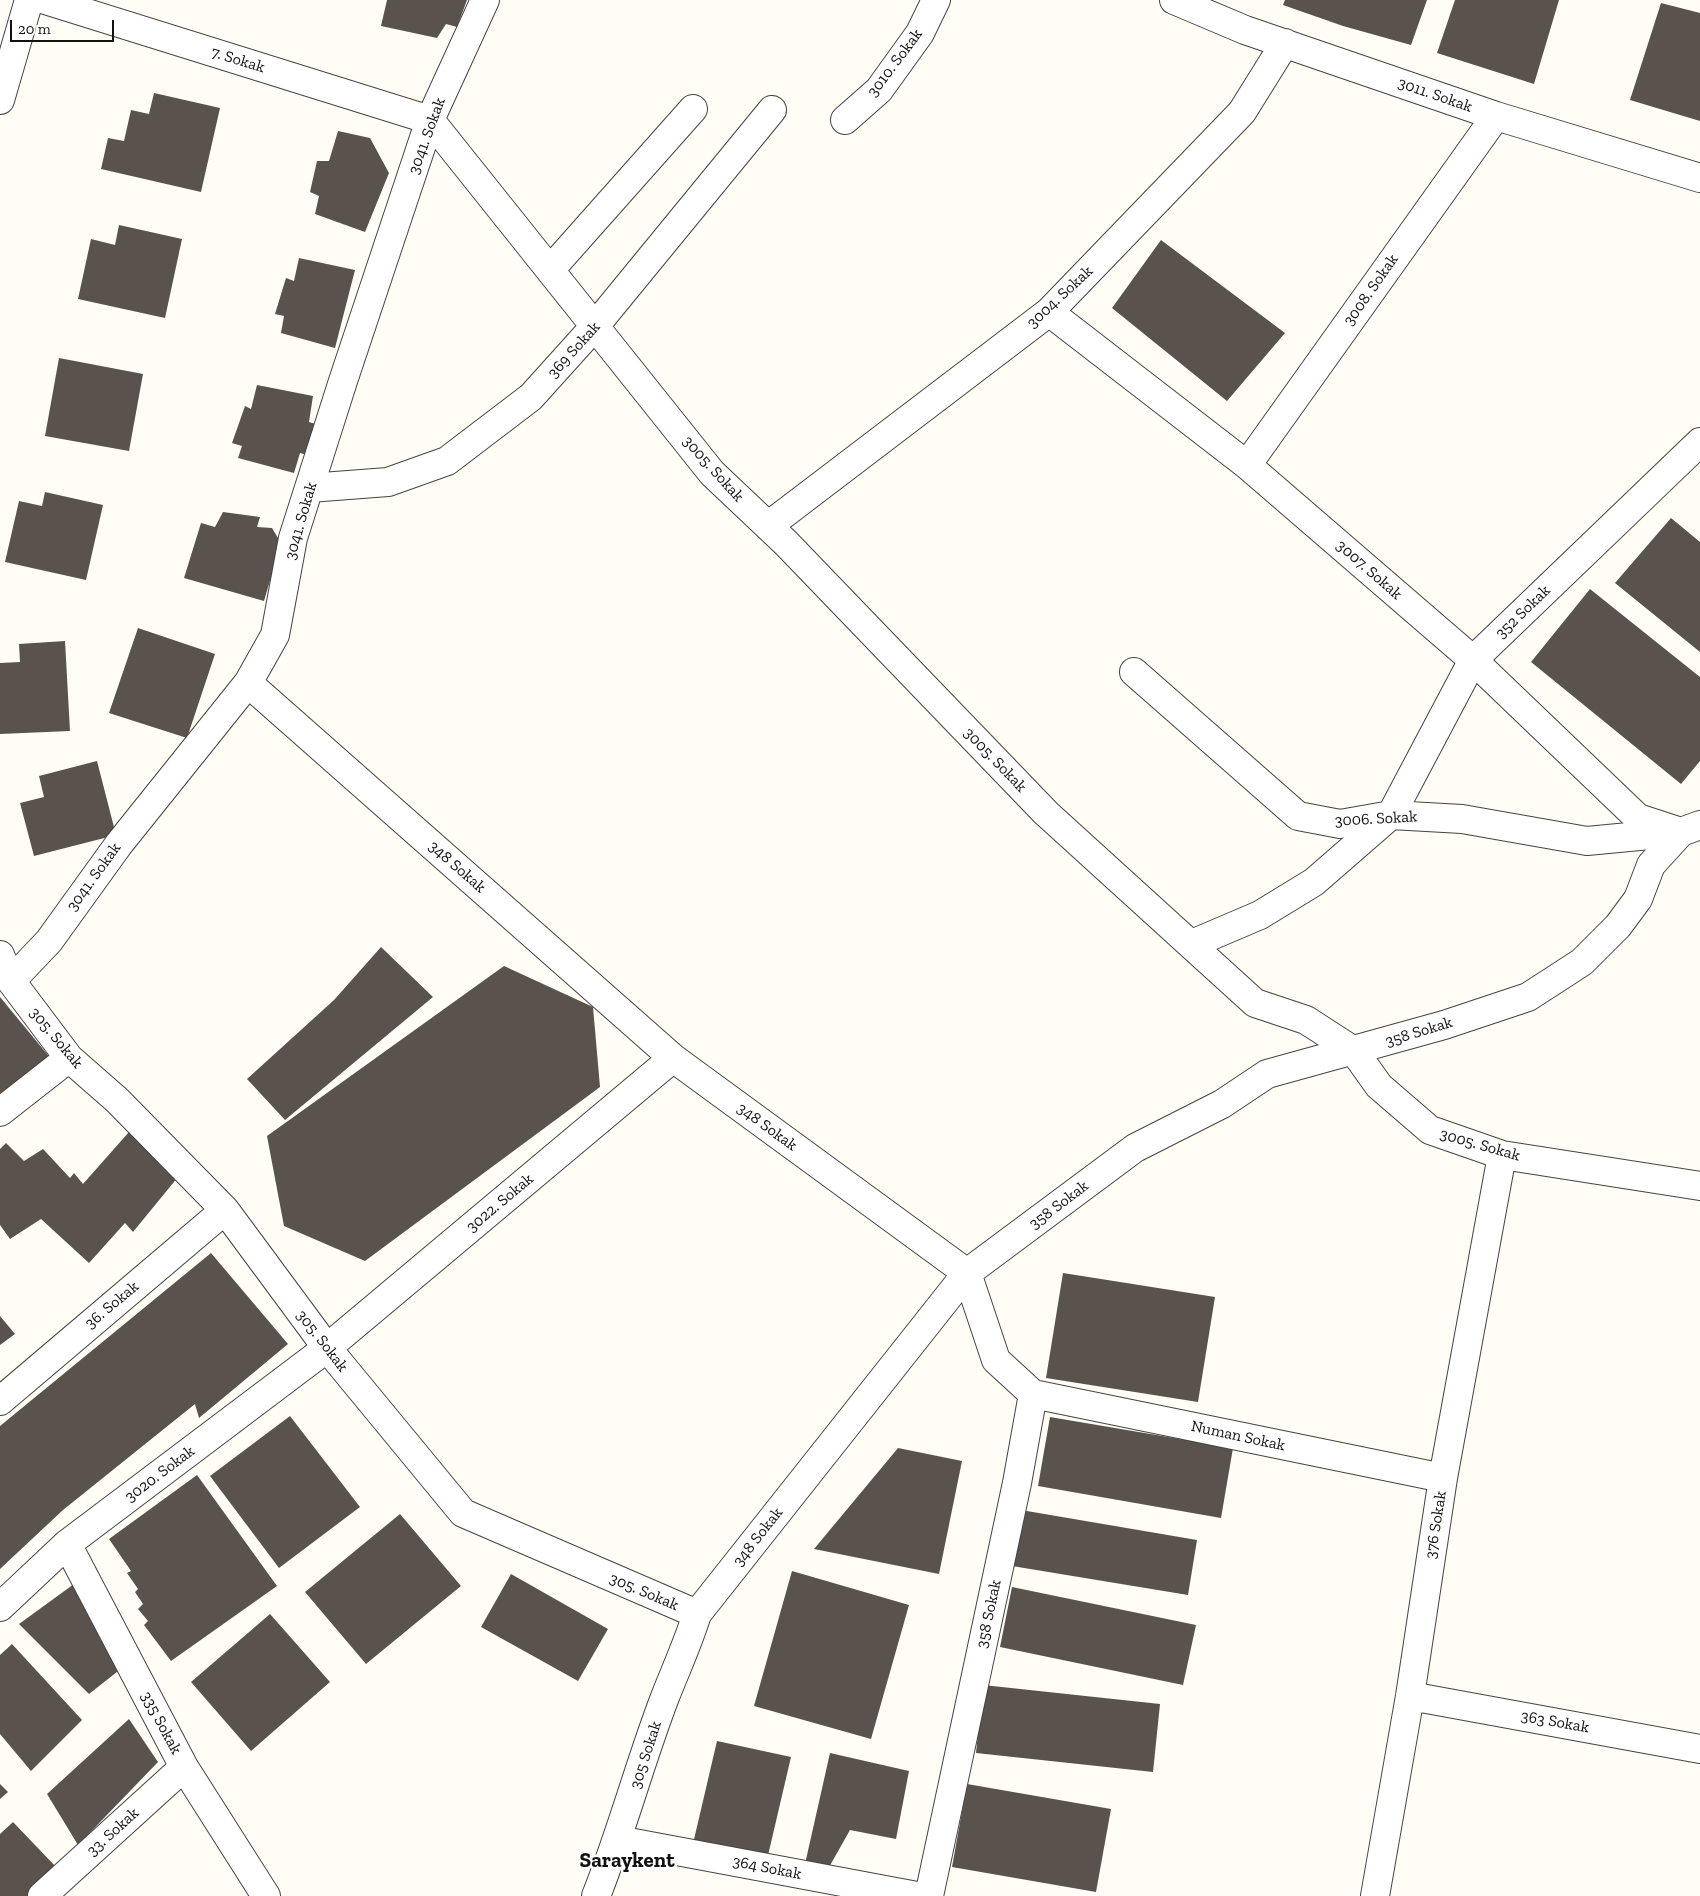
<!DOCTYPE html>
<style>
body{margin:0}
#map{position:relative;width:1700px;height:1896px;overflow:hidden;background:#fffdf5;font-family:"Zilla Slab",serif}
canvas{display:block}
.scale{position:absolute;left:10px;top:20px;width:104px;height:22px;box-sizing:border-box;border:2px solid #111;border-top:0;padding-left:6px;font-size:15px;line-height:18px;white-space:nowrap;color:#111;-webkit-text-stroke:4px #fff;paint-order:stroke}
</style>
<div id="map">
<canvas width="1700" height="1896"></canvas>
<div class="scale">20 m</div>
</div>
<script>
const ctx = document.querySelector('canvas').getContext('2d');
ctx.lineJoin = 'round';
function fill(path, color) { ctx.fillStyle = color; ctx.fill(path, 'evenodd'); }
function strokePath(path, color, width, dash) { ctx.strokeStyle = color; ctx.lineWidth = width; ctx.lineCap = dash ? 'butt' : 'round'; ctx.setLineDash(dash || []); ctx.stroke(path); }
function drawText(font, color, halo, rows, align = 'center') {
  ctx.font = font + ' "Zilla Slab",serif'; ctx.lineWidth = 5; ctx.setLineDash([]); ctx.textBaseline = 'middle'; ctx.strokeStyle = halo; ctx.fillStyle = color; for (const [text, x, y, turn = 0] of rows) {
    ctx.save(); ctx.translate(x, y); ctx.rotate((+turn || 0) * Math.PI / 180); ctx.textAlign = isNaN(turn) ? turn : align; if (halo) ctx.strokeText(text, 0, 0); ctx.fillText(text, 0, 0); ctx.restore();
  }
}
fill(new Path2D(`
 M387 0H467L457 27 446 24 437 38 381 26Z
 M1285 0H1427L1411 45 1343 26 1283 5Z
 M1455 0H1559L1534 84 1437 53Z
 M1661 3 1700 13V121L1630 100Z
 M154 93 220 108 201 192 101 169 108 138 124 141 131 110 149 114Z
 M338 131 370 138 389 173 365 232 315 214 319 196 310 192 317 161H329Z
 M119 225 182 239 165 318 78 299 91 239 115 245Z
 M1161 240 1285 333 1227 401 1112 308Z
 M299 258 355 270 335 348 281 333 284 316 275 314 286 278 294 281Z
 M59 358 143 374 129 451 45 436Z
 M257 385 313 396 309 422 319 425 311 456 300 453 294 473 238 458 242 446 232 443 245 406 251 409Z
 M45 492 103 505 86 580 5 562 19 501 42 506Z
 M223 512 260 517 257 527 272 528 281 543 264 601 184 578 201 523 215 527Z
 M1671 518 1700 542V652L1615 583Z
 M1590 589 1700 677V761L1681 784 1531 662Z
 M138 628 215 654 187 738 109 713Z
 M65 641 70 731 0 734V663L20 662 19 644Z
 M97 761 116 835 34 856 20 803 44 797 39 776Z
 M381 947 433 997 285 1120 247 1079 334 1000Z
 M504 966 593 1007 600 1087 365 1261 284 1226 267 1136Z
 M0 997 52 1060 0 1095Z
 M129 1132 178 1177 133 1232 125 1223 89 1263 41 1219 10 1239 0 1225V1149L6 1143 24 1161 43 1149 70 1178 74 1173 83 1184Z
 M211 1253 288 1344 199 1418 195 1404 63 1510 0 1569V1426Z
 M1063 1273 1215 1297 1198 1402 1046 1378Z
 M0 1316 15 1334 0 1345Z
 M290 1416 360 1507 279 1568 210 1476Z
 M1050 1417 1233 1448 1221 1518 1038 1486Z
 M898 1448 962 1461 939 1574 814 1549Z
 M197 1475 277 1586 171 1661 144 1625 148 1621 138 1609 143 1604 135 1592 138 1589 127 1573 131 1571 109 1539Z
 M1021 1510 1197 1540 1188 1595 1012 1566Z
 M400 1514 461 1586 366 1664 305 1592Z
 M792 1571 909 1605 871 1739 754 1706Z
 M511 1574 608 1629 578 1681 481 1627Z
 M74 1584 122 1668 89 1694 19 1624Z
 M1012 1587 1196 1625 1183 1685 1000 1647Z
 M270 1614 330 1682 251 1751 191 1682Z
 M12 1644 82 1720 31 1771 0 1734V1655Z
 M983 1685 1160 1704 1153 1772 976 1753Z
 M129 1719 158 1762 78 1845 47 1794Z
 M717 1741 791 1757 766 1864 692 1848Z
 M830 1753 909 1771 896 1839 850 1830 828 1869 805 1864Z
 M0 1784 8 1792 0 1799Z
 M967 1784 1111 1809 1096 1892 952 1867Z
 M13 1822 57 1868 28 1896H0V1834Z`), '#5a524d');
const minor = new Path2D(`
 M45 0 430 120 712 473 786 543 1046 813 1255 1003 1306 1020 1354 1051 1379 1086 1430 1130 1502 1155 1700 1186
 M1174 0 1245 30 1496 116 1700 178
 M0 100 29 0
 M845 120 879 90 920 33 936 0
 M550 270 693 109
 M1049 312 1247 465 1473 660 1638 818 1681 832
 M1247 465 1496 116
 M309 488 388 482 447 461 531 397 595 326 772 110
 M768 526 1049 312 1242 112 1285 43
 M1134 672 1298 816 1340 824 1391 815 1462 819 1587 841 1671 833
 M248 683 673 1058 967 1273 697 1614C688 1643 676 1669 665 1697 640 1762 622 1831 596 1896
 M1192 944 1260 915 1314 882 1391 815 1473 660 1700 442
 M0 955 11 981 69 1058 117 1100 225 1210 327 1348 463 1513 697 1614
 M11 981 49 941 119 844 248 683 275 635 293 538 343 381 430 120 485 0
 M0 1112 69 1058
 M1033 1394 1443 1478
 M0 1401 225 1210
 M67 1544 184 1767 266 1896
 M0 1607 67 1544 327 1348 673 1058
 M1410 1696 1700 1749
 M618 1840 917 1896
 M42 1896 184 1767
 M929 1896 1017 1483 1033 1394 996 1360 967 1273 1135 1148 1222 1104 1267 1074 1444 1025 1528 997 1582 962 1618 926 1638 899 1651 865 1681 832 1700 825
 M1375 1896 1410 1696 1443 1478 1502 1155`);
strokePath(minor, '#444', 30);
strokePath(minor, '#fff', 28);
drawText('16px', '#111', '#fff', [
 ["7. Sokak",238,60,17],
 ["3010. Sokak",895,63,-53],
 ["3011. Sokak",1435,95,19],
 ["3041. Sokak",427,136,-70],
 ["3008. Sokak",1371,290,-55],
 ["3004. Sokak",1060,297,-43],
 ["369 Sokak",574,350,-48],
 ["3005. Sokak",713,469,48],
 ["3041. Sokak",301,521,-74],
 ["3007. Sokak",1369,570,41],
 ["352 Sokak",1523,612,-44],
 ["3005. Sokak",995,760,46],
 ["3006. Sokak",1376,819,-3],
 ["348 Sokak",457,867,41],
 ["3041. Sokak",94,877,-54],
 ["358 Sokak",1419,1032,-17],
 ["305. Sokak",56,1038,50],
 ["348 Sokak",767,1127,36],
 ["3005. Sokak",1480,1145,16],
 ["3022. Sokak",500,1203,-40],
 ["358 Sokak",1059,1205,-37],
 ["36. Sokak",112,1305,-40],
 ["305. Sokak",322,1341,52],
 ["Numan Sokak",1238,1436,12],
 ["3020. Sokak",160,1474,-37],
 ["376 Sokak",1436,1525,-81],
 ["348 Sokak",758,1537,-52],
 ["305. Sokak",644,1592,23],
 ["358 Sokak",989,1614,-78],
 ["363 Sokak",1555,1722,10],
 ["335 Sokak",161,1723,62],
 ["305 Sokak",646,1755,-72],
 ["33. Sokak",113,1832,-42],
 ["364 Sokak",767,1868,11]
]);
drawText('bold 21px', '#111', '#fff', [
 ["Saraykent",627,1861]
]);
</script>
